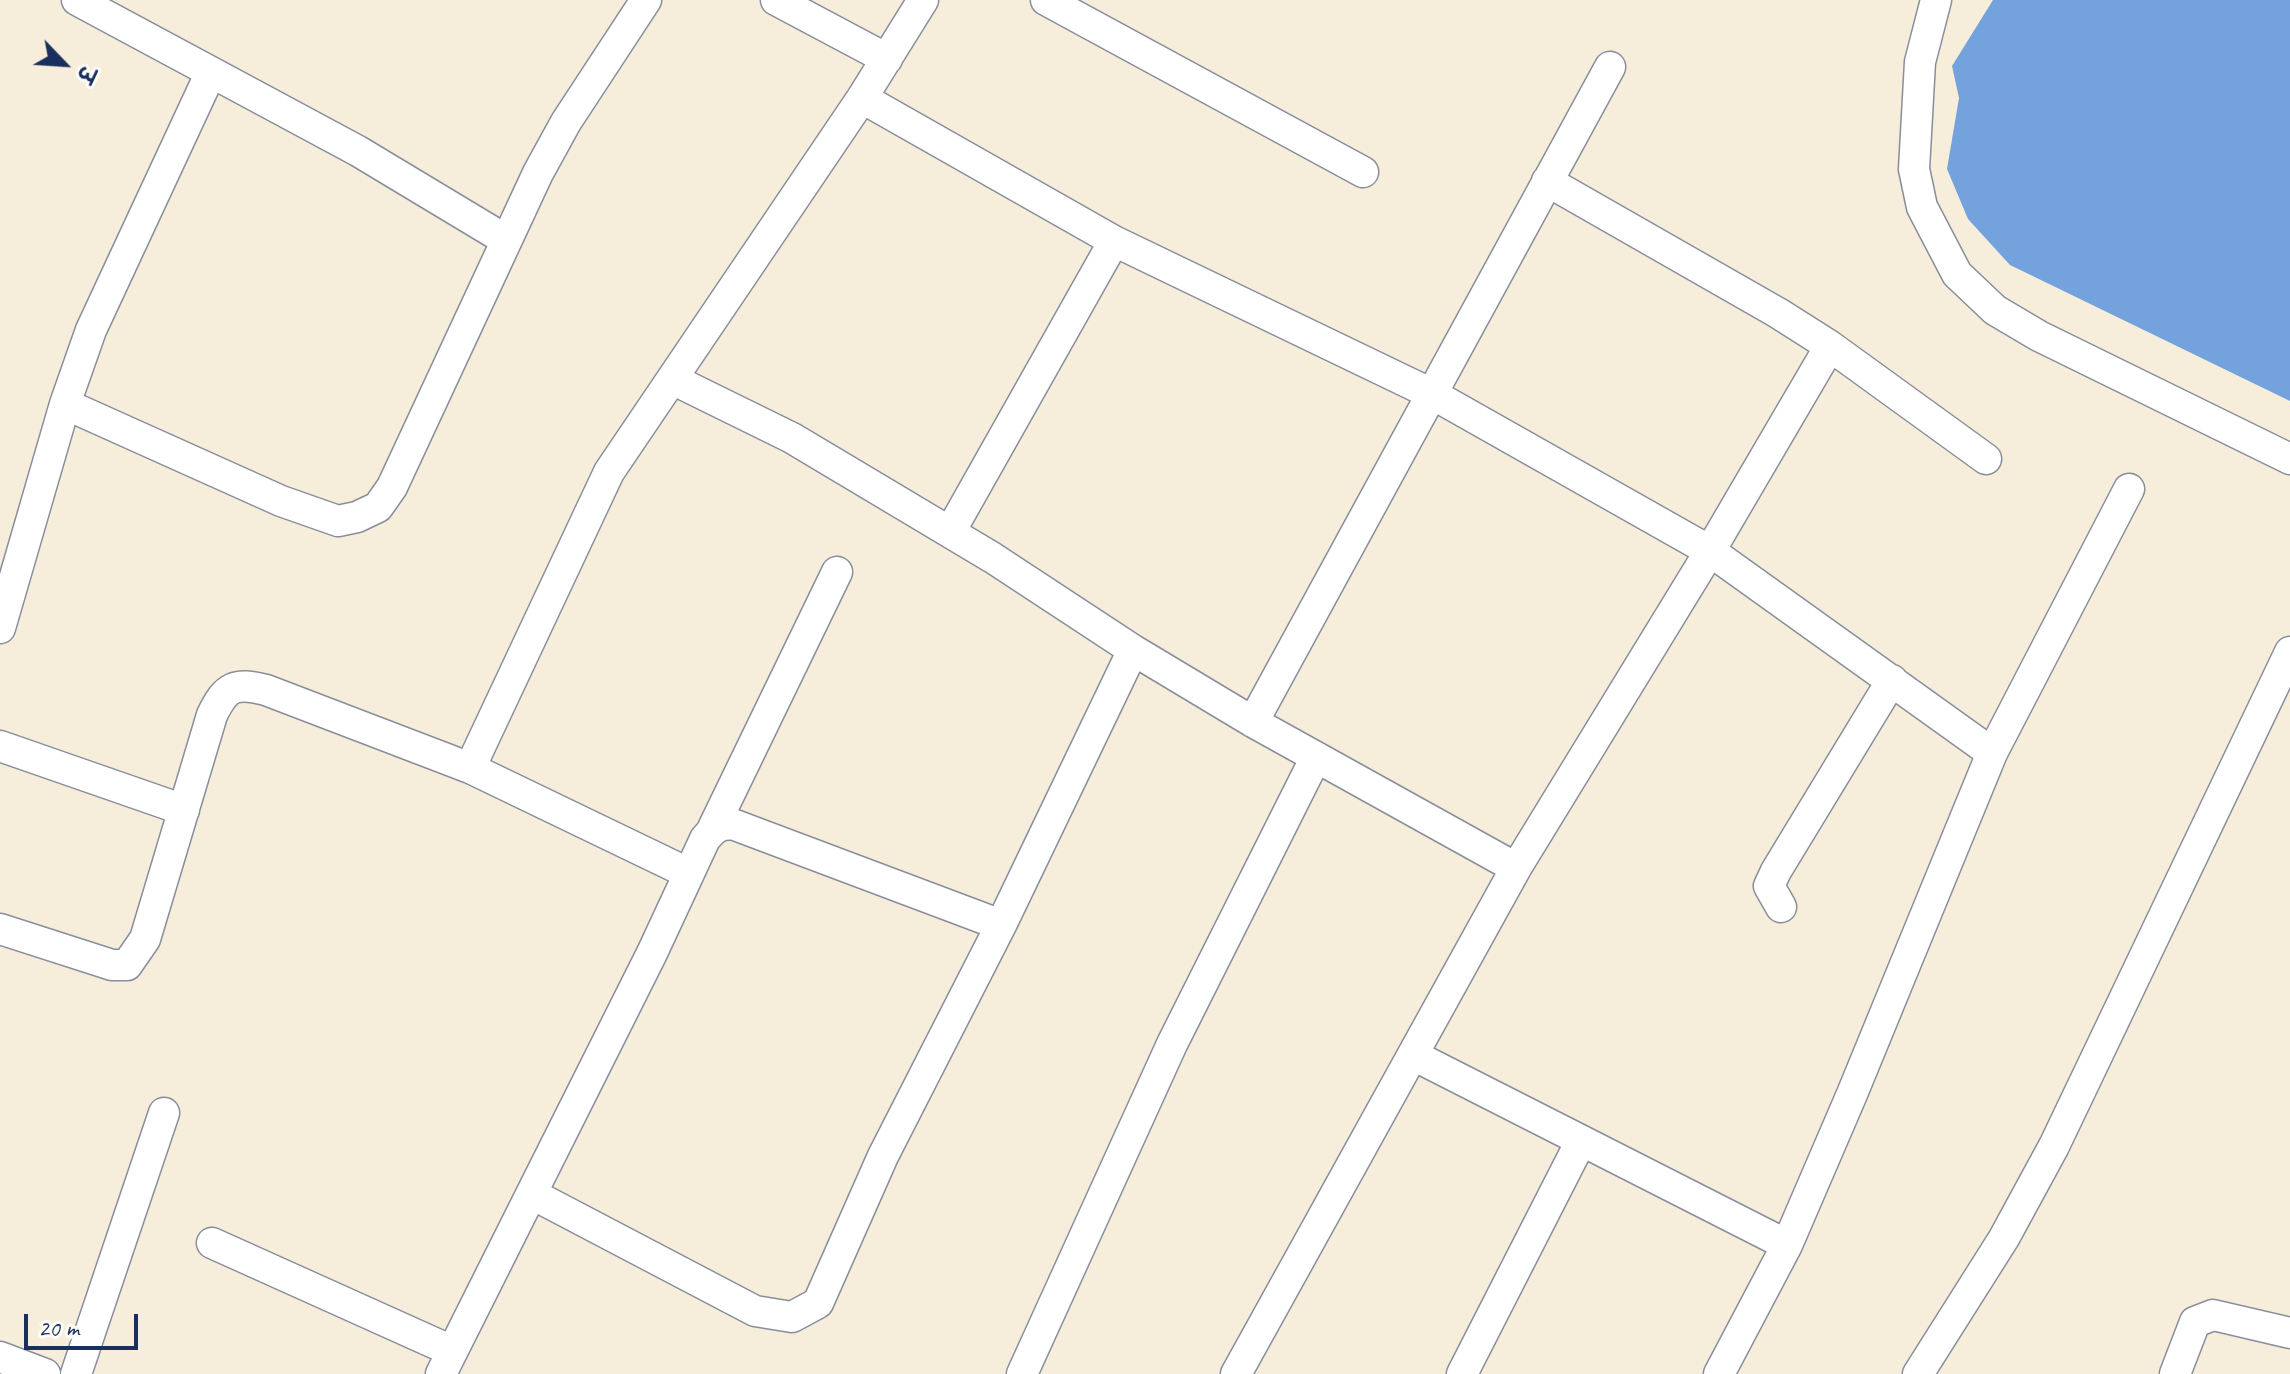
<!DOCTYPE html>
<meta charset="utf-8">
<style>
body{margin:0}
#map{position:relative;width:2290px;height:1374px;overflow:hidden;background:#f6edda;font-family:Caveat,"Playpen Sans Deva",sans-serif}
canvas{display:block}
.north{position:absolute;left:24px;top:24px;width:80px;height:80px;-webkit-text-stroke:6px #fdfcf7;paint-order:stroke;rotate:115deg;font-size:22px;font-weight:700;line-height:32px;text-align:center;color:#1b2f5e}
.north::after{content:'';display:block;margin:auto;width:28px;height:36px;background:#1b2f5e;clip-path:polygon(50% 0,100% 100%,50% 72%,0 100%)}
.scale{position:absolute;left:24px;top:1314px;width:114px;height:36px;box-sizing:border-box;border:4px solid #1b2f5e;border-top:0;padding-left:10px;font-size:24px;line-height:28px;white-space:nowrap;color:#1b2f5e;-webkit-text-stroke:6px #fdfcf7;paint-order:stroke}
</style>
<div id="map">
<canvas width="2290" height="1374"></canvas>
<div class="north">उ</div>
<div class="scale">20 m</div>
</div>
<script>
const ctx = document.querySelector('canvas').getContext('2d');
ctx.lineJoin = 'round';
function fill(path, color) { ctx.fillStyle = color; ctx.fill(path, 'evenodd'); }
function strokePath(path, color, width, dash) { ctx.strokeStyle = color; ctx.lineWidth = width; ctx.lineCap = dash ? 'butt' : 'round'; ctx.setLineDash(dash || []); ctx.stroke(path); }
fill(new Path2D(`
 M1993 0H2290V401L2010 265 1968 219 1947 169 1959 98 1952 66Z`), '#73a2dd');
const minor = new Path2D(`
 M77 0 358 151 506 240
 M776 0 887 59
 M1046 0 1363 172
 M1936 0 1920 62 1914 169 1922 207 1957 274 1995 310 2039 336 2290 459
 M862 98 1114 241 1434 395 1710 551 1992 753
 M1547 181 1778 313 1830 346 1986 459
 M672 379 792 438 993 558 1133 650 1253 722 1516 868
 M65 404 281 501 338 521 357 517 378 507 392 487 538 173 566 122 646 0
 M950 532 1114 241
 M0 628 65 404 91 330 211 72
 M1253 722 1610 67
 M0 746 184 810
 M470 768 609 472 862 98 923 0
 M713 828 837 572
 M1781 907 1769 886 1776 871 1892 680
 M0 929 112 965H127L145 939 212 715C226 686 235 682 266 690L470 768 688 873
 M1413 1055 1787 1245
 M532 1194 755 1311 792 1317 818 1303 883 1156 1001 925
 M212 1243 452 1351
 M0 1357 45 1374
 M76 1374 164 1113
 M441 1374 652 953 705 839C714 828 720 823 735 825L1001 925 1133 650
 M1022 1374 1172 1044 1316 757
 M1236 1374 1516 868 1710 551 1830 346
 M1462 1374 1581 1141
 M1719 1374 1787 1245 1852 1094 1992 753 2129 489
 M1918 1374 2004 1238 2054 1146 2290 652
 M2175 1374 2195 1322 2213 1315 2290 1333`);
strokePath(minor, '#888e9c', 33);
strokePath(minor, '#fff', 30);
</script>
